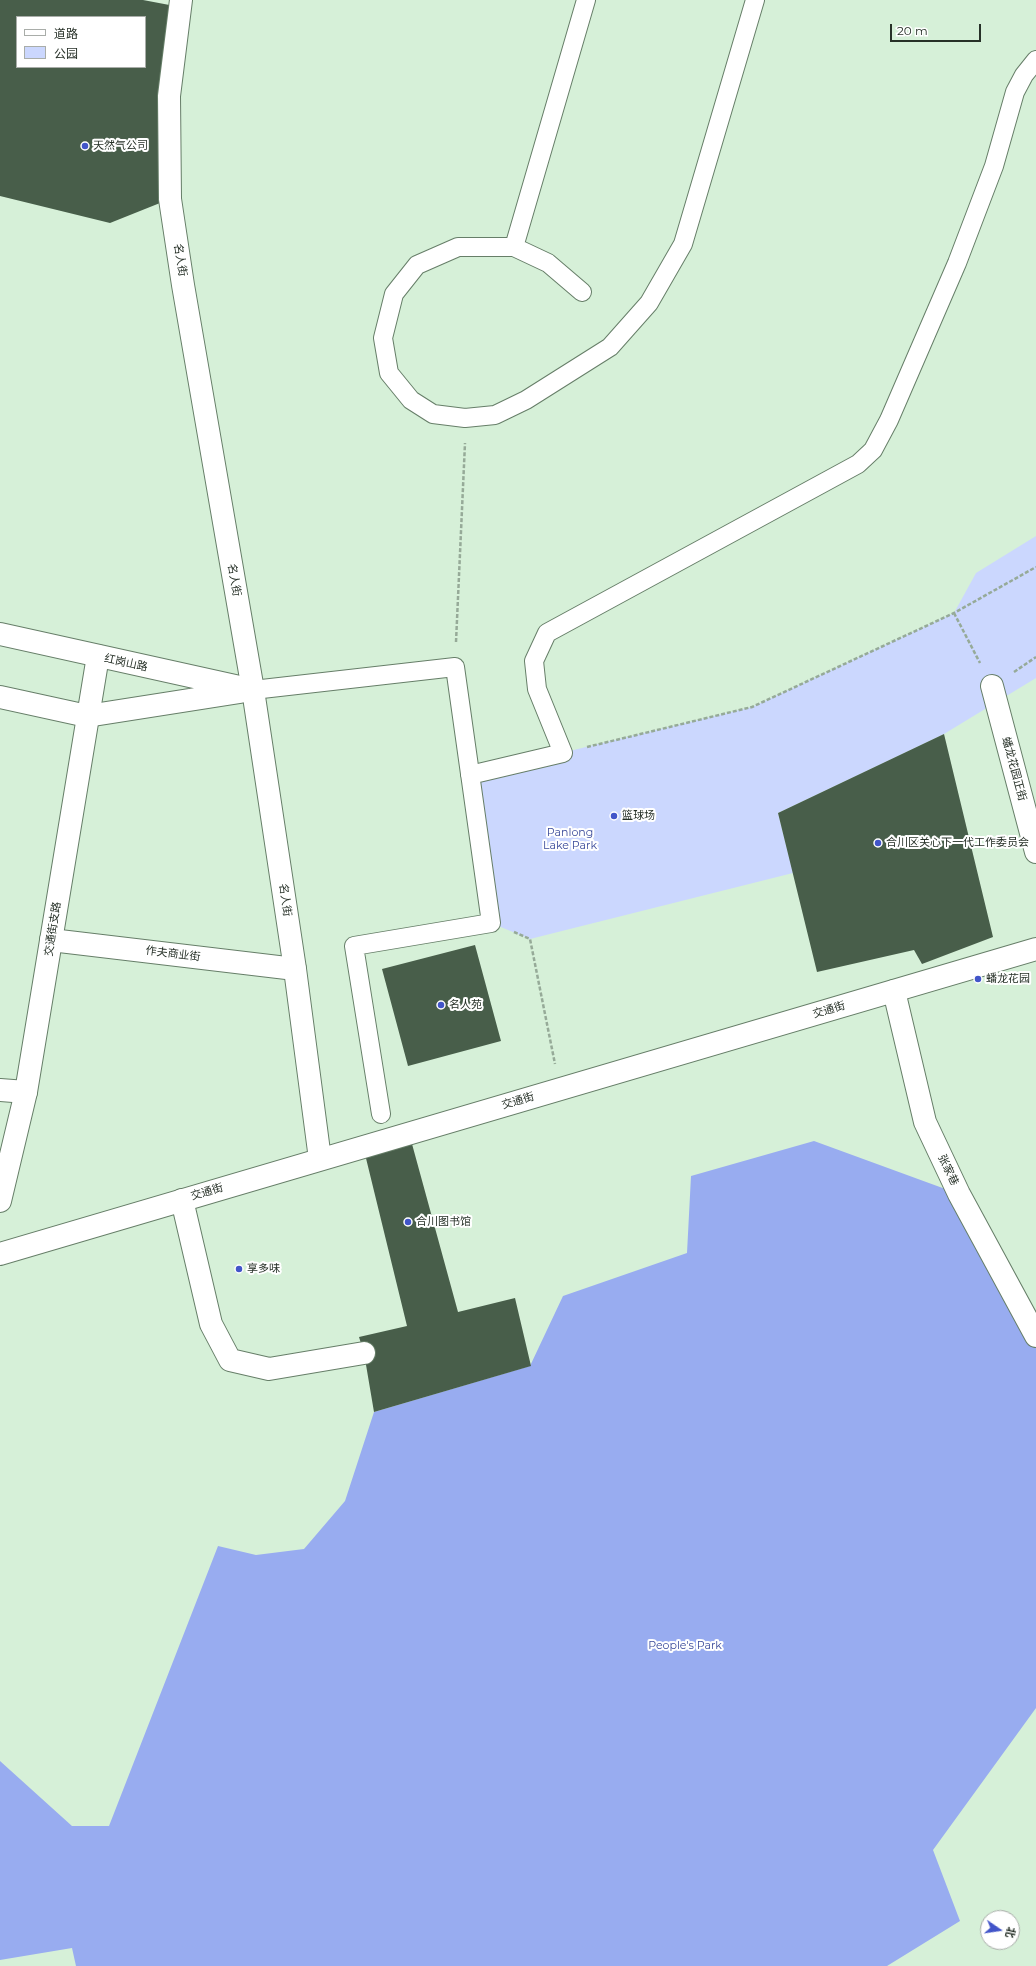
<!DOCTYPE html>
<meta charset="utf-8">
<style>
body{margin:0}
#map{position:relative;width:1036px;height:1966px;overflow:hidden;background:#d6f0d8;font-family:Montserrat,"Noto Sans SC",sans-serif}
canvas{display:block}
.legend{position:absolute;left:16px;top:16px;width:130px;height:52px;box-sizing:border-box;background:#fff;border:1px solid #a9ada9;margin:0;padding:5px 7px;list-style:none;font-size:12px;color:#273128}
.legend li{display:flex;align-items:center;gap:8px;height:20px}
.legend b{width:20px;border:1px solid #a9ada9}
.north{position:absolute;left:980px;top:1910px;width:40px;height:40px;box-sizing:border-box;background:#fff;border:1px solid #a9ada9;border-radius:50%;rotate:103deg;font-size:11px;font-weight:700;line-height:16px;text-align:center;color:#273128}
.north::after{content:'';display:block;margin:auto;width:14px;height:18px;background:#4255c9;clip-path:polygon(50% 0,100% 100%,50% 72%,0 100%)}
.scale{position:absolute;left:890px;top:24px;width:91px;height:18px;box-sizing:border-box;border:2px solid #273128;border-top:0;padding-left:5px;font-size:12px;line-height:14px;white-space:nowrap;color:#273128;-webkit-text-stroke:3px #fff;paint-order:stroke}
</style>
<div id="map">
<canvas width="1036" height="1966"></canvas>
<ul class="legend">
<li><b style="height:5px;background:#fff"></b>道路</li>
<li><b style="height:11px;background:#cbd7fe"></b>公园</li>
</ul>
<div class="north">北</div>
<div class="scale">20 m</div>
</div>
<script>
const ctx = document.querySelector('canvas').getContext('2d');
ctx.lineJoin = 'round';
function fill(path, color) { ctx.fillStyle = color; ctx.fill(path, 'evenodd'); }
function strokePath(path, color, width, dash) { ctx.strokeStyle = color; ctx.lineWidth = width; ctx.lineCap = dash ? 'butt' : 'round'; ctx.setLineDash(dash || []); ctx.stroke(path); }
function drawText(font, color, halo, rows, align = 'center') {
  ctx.font = font + ' Montserrat,"Noto Sans SC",sans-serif'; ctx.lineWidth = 4; ctx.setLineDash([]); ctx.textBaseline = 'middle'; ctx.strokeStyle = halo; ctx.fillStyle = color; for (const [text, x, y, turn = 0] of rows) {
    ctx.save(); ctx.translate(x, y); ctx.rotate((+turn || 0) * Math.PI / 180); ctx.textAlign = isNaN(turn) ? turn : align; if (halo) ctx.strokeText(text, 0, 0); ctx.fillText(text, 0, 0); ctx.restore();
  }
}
fill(new Path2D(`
 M1036 536V678L944 734 778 813 793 873 530 939 491 923 470 775 752 707 954 613 976 573Z`), '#cbd7fe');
fill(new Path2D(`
 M814 1141 959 1194 1036 1336V1708L933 1850 960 1921 887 1966H76L72 1948 0 1960V1761L72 1826H109L218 1546 256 1555 304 1549 345 1501 374 1412 530 1366 563 1296 687 1253 691 1176Z`), '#98acf0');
fill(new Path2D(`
 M0 0H143L180 7 170 199 110 223 0 196ZM17 17H145V67H17Z
 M944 734 993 937 922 964 914 950 817 972 778 813Z
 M475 945 501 1041 408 1066 382 969Z
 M409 1133 458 1312 515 1298 531 1366 374 1412 364 1353 359 1337 407 1326 363 1146Z`), '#485e4a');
const service = new Path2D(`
 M514 247 586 0
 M582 292 548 263 514 247H458L417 265 394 294 383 338 389 373 411 400 433 414 465 418 495 415 526 400 610 347 649 303 683 244 755 0
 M253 690 455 667 491 923 354 946 381 1114
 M470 775 563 753 537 689 534 661 547 633 858 464 873 450 889 420 957 263 994 166 1015 92 1024 75 1036 60`);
const pedestrian = new Path2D(`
 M51 940 295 969
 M0 1090 26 1092`);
const minor = new Path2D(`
 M181 0 169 96 170 199 183 285 253 690 295 969 320 1159
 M992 686 1036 852
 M894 991 925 1122 959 1194 1036 1336
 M182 1200 211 1324 230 1360 269 1369 364 1353
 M0 1201 26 1092 98 656`);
const tertiary = new Path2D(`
 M0 634 253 690
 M0 697 87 716 240 692`);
const secondary = new Path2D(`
 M0 1254 1036 949`);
strokePath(service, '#667e68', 20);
strokePath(pedestrian, '#667e68', 24);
strokePath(minor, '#667e68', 24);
strokePath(tertiary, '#667e68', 24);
strokePath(secondary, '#667e68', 24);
strokePath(new Path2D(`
 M954 613 980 663
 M456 642 465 443
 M1014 672 1036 657
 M587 747 752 707 954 613 1036 567
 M514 932 530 939 555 1064`), '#96aa98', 2.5, [4, 2]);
strokePath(service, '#fff', 18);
strokePath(pedestrian, '#fff', 22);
strokePath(minor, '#fff', 22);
strokePath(tertiary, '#fff', 22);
strokePath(secondary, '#fff', 22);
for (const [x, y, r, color] of [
 [85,146,4,"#4255c9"],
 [614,816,4,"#4255c9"],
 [878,843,4,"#4255c9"],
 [978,979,4,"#4255c9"],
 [441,1005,4,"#4255c9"],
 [408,1222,4,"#4255c9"],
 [239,1269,4,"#4255c9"]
]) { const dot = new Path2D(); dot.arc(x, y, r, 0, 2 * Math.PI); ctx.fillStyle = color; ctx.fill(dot); strokePath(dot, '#fff', 1.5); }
drawText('11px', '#273128', '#fff', [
 ["天然气公司",93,146],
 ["篮球场",622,816],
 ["合川区关心下一代工作委员会",886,843],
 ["蟠龙花园",986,979],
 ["名人苑",449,1005],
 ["合川图书馆",416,1222],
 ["享多味",247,1269]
], 'left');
drawText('11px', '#273128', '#fff', [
 ["名人街",180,260,81],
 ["名人街",234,580,80],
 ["红岗山路",126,663,12],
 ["蟠龙花园正街",1014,769,75],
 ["名人街",285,900,82],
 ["交通街支路",53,929,-81],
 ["作夫商业街",173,954,7],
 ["交通街",829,1010,-16],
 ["交通街",518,1101,-16],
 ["张家巷",948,1170,65],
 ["交通街",207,1192,-16]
]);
drawText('11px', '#3a4a9a', '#fff', [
 ["Panlong",570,833],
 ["Lake Park",570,846],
 ["People's Park",685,1646]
]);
</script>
